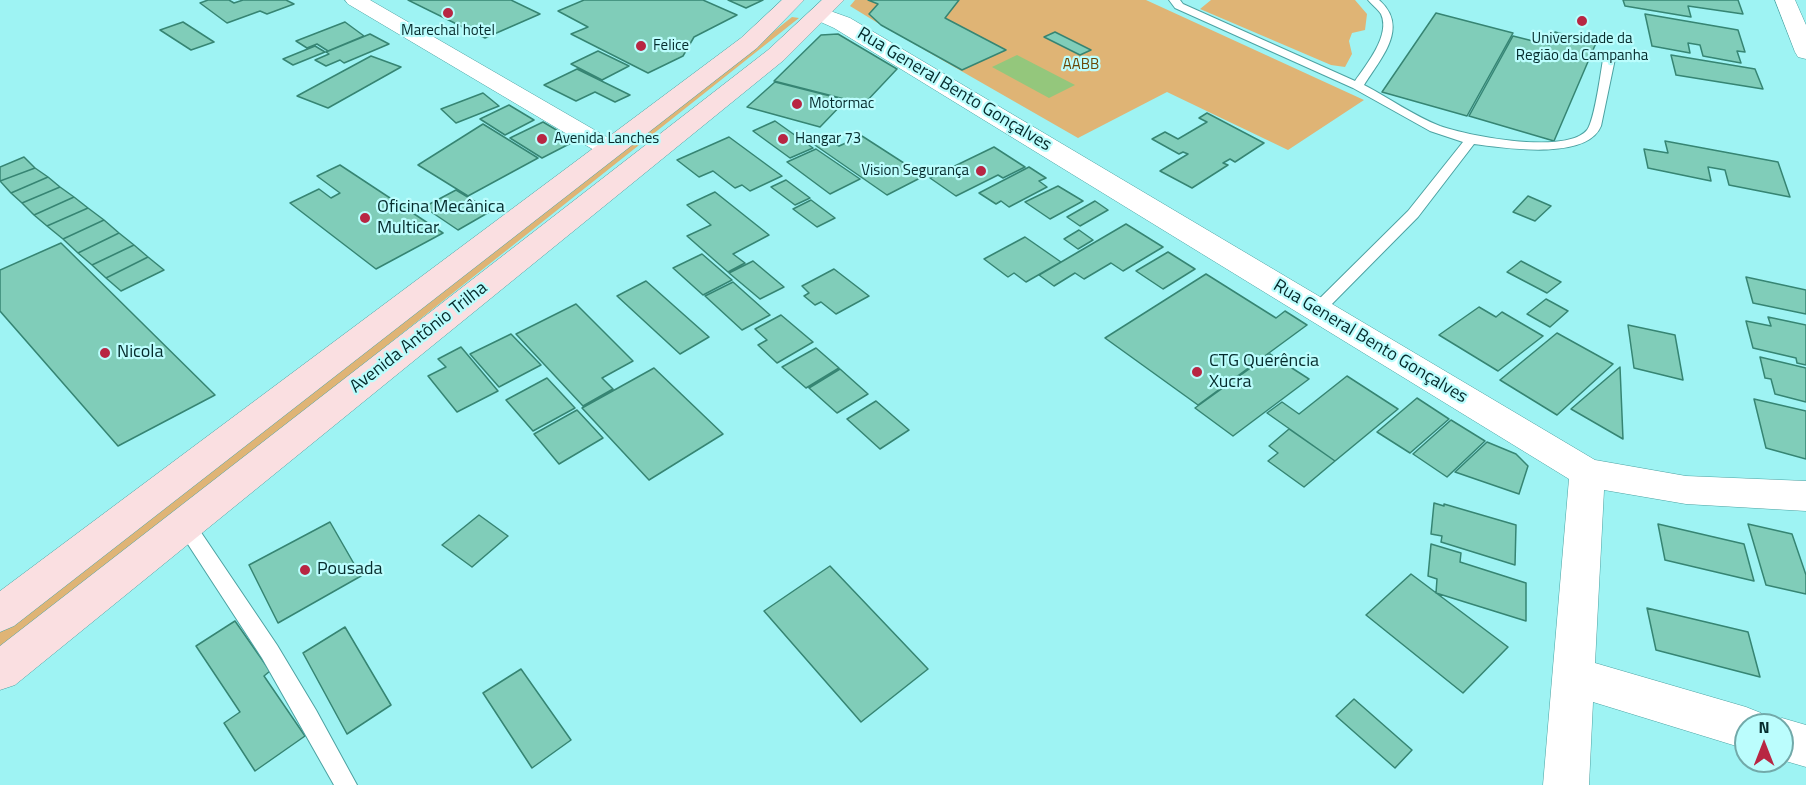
<!DOCTYPE html>
<meta charset="utf-8">
<style>
body{margin:0}
#map{position:relative;width:1806px;height:785px;overflow:hidden;background:#9ef3f3;font-family:"Titillium Web",sans-serif}
canvas{display:block}
.north{position:absolute;left:1734px;top:713px;width:60px;height:60px;box-sizing:border-box;background:#bbfdfd;border:2px solid #72a9a9;border-radius:50%;rotate:0deg;font-size:16px;font-weight:700;line-height:24px;text-align:center;color:#052b2c}
.north::after{content:'';display:block;margin:auto;width:21px;height:27px;background:#b82643;clip-path:polygon(50% 0,100% 100%,50% 72%,0 100%)}
</style>
<div id="map">
<canvas width="1806" height="785"></canvas>
<div class="north">N</div>
</div>
<script>
const ctx = document.querySelector('canvas').getContext('2d');
ctx.lineJoin = 'round';
function fill(path, color) { ctx.fillStyle = color; ctx.fill(path, 'evenodd'); }
function strokePath(path, color, width, dash) { ctx.strokeStyle = color; ctx.lineWidth = width; ctx.lineCap = dash ? 'butt' : 'round'; ctx.setLineDash(dash || []); ctx.stroke(path); }
function drawText(font, color, halo, rows, align = 'center') {
  ctx.font = font + ' "Titillium Web",sans-serif'; ctx.lineWidth = 4.5; ctx.setLineDash([]); ctx.textBaseline = 'middle'; ctx.strokeStyle = halo; ctx.fillStyle = color; for (const [text, x, y, turn = 0] of rows) {
    ctx.save(); ctx.translate(x, y); ctx.rotate((+turn || 0) * Math.PI / 180); ctx.textAlign = isNaN(turn) ? turn : align; if (halo) ctx.strokeText(text, 0, 0); ctx.fillText(text, 0, 0); ctx.restore();
  }
}
fill(new Path2D(`
 M855 0H1146L1364 100 1288 150 1167 92 1078 138 881 25 850 6Z
 M1211 0H1355L1367 14 1365 30 1352 33 1349 41 1352 54 1345 67 1331 65 1200 9Z
 M792 17 799 18 317 401 0 648V632L674 111Z`), '#dfb475');
fill(new Path2D(`
 M1017 55 1075 85 1049 98 992 67Z`), '#94c77c');
const building = new Path2D(`
 M208 0H229L234 3 243 0H286L294 4 267 14 260 11 227 23 200 3Z
 M408 0H511L540 14 485 38Z
 M584 0H703L737 15 694 37 683 56 648 73 571 34 588 27 558 11Z
 M728 0H763L746 8Z
 M868 0H959L945 18 1006 50 962 70 881 25 869 14 878 4Z
 M1623 0H1738L1743 14 1688 6 1691 17 1625 6Z
 M1436 13 1513 33 1467 116 1382 92Z
 M1645 14 1738 30 1745 52 1737 51 1741 63 1703 56 1700 45 1688 43 1690 53 1652 46Z
 M183 22 214 42 191 50 160 30Z
 M345 22 364 36 328 51 317 44 307 48 296 41Z
 M1055 32 1091 50 1080 55 1044 37Z
 M1555 32 1596 43 1554 141 1469 116 1513 36 1549 45Z
 M370 34 389 44 344 63 340 60 326 66 315 60 329 54 326 52Z
 M838 34 897 69 864 104 774 81 821 35Z
 M315 46 325 52 293 65 283 59Z
 M598 51 629 66 602 80 571 64Z
 M1671 55 1755 69 1763 89 1676 75Z
 M371 56 401 67 328 108 297 96Z
 M577 69 630 95 615 102 595 92 576 101 544 85Z
 M775 82 846 100 820 127 747 107Z
 M483 93 499 106 456 123 441 109Z
 M509 105 534 120 505 135 480 119Z
 M1207 113 1264 143 1235 162 1230 159 1223 163 1228 165 1192 188 1160 171 1188 154 1183 152 1179 154 1152 139 1165 132 1178 139 1207 122 1199 118Z
 M775 121 813 148 790 158 753 131Z
 M543 122 575 141 542 158 510 138Z
 M483 124 538 158 468 196 418 165Z
 M862 136 924 176 887 195 812 143 825 137 839 146Z
 M729 137 782 176 750 191 742 185 735 188 713 171 699 177 677 160Z
 M1665 141 1778 162 1790 197 1729 185 1725 170 1708 167 1711 181 1648 168 1644 149 1668 153Z
 M994 147 1025 167 1003 178 998 175 956 196 930 178Z
 M816 149 860 179 830 194 787 162Z
 M24 157 35 168 0 181V167Z
 M340 165 443 233 376 269 290 203 319 189 331 198 340 193 317 176Z
 M1029 167 1046 178 1039 181 1047 187 1009 207 1001 201 996 204 979 193Z
 M35 168 48 177 11 193 0 181Z
 M48 177 60 187 22 203 11 193Z
 M786 180 810 198 795 205 771 187Z
 M1058 186 1083 201 1050 219 1025 202Z
 M60 187 74 197 34 215 22 203Z
 M456 190 491 211 458 230 424 207Z
 M715 192 769 235 733 254 745 263 728 272 687 236 711 225 687 205Z
 M1528 196 1551 206 1535 221 1513 212Z
 M74 197 88 208 47 226 34 215Z
 M811 200 835 218 817 227 793 209Z
 M1095 201 1108 210 1080 226 1067 217Z
 M88 208 104 220 63 239 47 226Z
 M104 220 119 233 78 253 63 239Z
 M1126 224 1163 247 1123 271 1111 263 1084 279 1075 273 1054 286 1039 275Z
 M1079 230 1093 240 1078 249 1064 239Z
 M119 233 134 245 92 265 78 253Z
 M1025 237 1061 262 1026 282 1014 273 1008 277 984 259Z
 M61 243 215 395 118 446 0 311V270Z
 M134 245 148 257 106 278 92 265Z
 M1168 252 1195 269 1163 289 1136 271Z
 M702 254 732 280 703 295 673 268Z
 M148 257 164 270 121 291 106 278Z
 M753 261 784 287 760 299 729 273Z
 M1521 261 1561 282 1547 293 1507 272Z
 M834 269 869 296 836 314 821 302 815 305 804 296 809 293 802 286Z
 M1206 274 1276 318 1285 311 1307 325 1198 405 1105 338Z
 M1746 277 1806 290V314L1753 303Z
 M646 281 709 337 680 354 617 296Z
 M733 282 770 315 742 330 705 296Z
 M1546 299 1568 311 1550 327 1527 314Z
 M576 304 633 361 602 378 613 389 583 406 516 334Z
 M1479 307 1496 317 1502 312 1543 336 1498 371 1439 335Z
 M781 315 813 342 777 363 758 345 767 340 755 329Z
 M1768 317 1806 325V365L1797 363 1796 358 1753 348 1746 321 1771 326Z
 M1628 325 1675 335 1683 380 1634 368Z
 M1557 333 1613 364 1557 415 1500 380Z
 M511 334 541 365 499 387 470 354Z
 M461 347 498 391 457 412 428 376 446 367 438 359Z
 M816 348 839 368 806 388 782 367Z
 M1270 354 1309 379 1233 436 1195 408Z
 M1760 357 1806 368V402L1775 394 1771 379 1765 378Z
 M1620 367 1623 439 1571 409Z
 M654 368 723 434 649 480 582 408Z
 M840 369 868 394 837 413 809 388Z
 M1347 376 1398 409 1335 461 1267 413 1282 402 1299 414Z
 M547 378 575 408 533 431 506 400Z
 M1417 398 1449 419 1410 453 1377 432Z
 M1754 399 1806 411V459L1766 448Z
 M876 401 909 430 880 449 847 419Z
 M577 410 603 438 559 464 534 434Z
 M1451 420 1485 441 1447 477 1413 454Z
 M1289 429 1335 461 1304 487 1268 461 1278 453 1269 446Z
 M1487 442 1516 454 1528 466 1519 494 1455 472Z
 M1434 503 1444 506V504L1516 525 1515 565 1441 542 1442 536 1431 534Z
 M479 515 508 536 472 567 442 545Z
 M330 522 361 576 278 623 249 565Z
 M1658 524 1744 544 1754 581 1665 560Z
 M1748 524 1792 534 1806 575V594L1766 585Z
 M1431 544 1461 553 1460 562 1526 583V621L1436 593 1437 579 1428 576Z
 M830 566 928 669 861 722 764 611Z
 M1411 574 1508 647 1463 693 1366 615Z
 M1647 608 1748 632 1760 677 1656 650Z
 M235 621 270 671 264 676 305 736 255 771 224 723 240 712 196 646Z
 M345 627 391 705 347 734 303 653Z
 M521 669 571 740 532 768 483 693Z
 M1354 699 1412 750 1395 768 1336 716Z`);
fill(building, '#80cdb9');
strokePath(building, '#368573', 1.5);
const lane = new Path2D(`
 M1169 0H1180L1183 4 1355 81C1366 65 1391 35 1381 14 1378 9 1372 5 1368 0H1379C1410 27 1381 58 1364 85 1389 98 1414 116 1440 126 1468 136 1566 155 1587 130 1595 120 1601 69 1604 54L1606 52H1614L1616 54 1601 126C1587 161 1504 148 1474 144L1418 217 1322 314H1312L1309 310 1312 306 1408 211 1463 142 1430 131 1353 88 1175 8Z
 M185 516 192 519 277 645 316 710 357 785H334L262 658 178 529 176 524 178 519Z`);
const street = new Path2D(`
 M345 0H370L617 143 621 148 617 153 608 156 599 153 348 4Z
 M1775 0H1795L1806 25V59L1798 57 1795 52Z
 M822 8 850 18 1595 460 1686 476 1806 481V511L1686 504 1604 490 1595 663 1746 707 1761 713 1766 725 1782 718 1806 725V767L1782 760V725H1746V749L1593 702 1589 785H1543L1569 479 834 28 814 19 811 14 814 9Z`);
const secondary = new Path2D(`
 M782 0H804L757 48 14 626 0 632V591L741 38Z
 M822 0H844L784 60 15 685 0 690V646L768 50Z`);
strokePath(lane, '#4ca2a2', 2);
strokePath(street, '#4ca2a2', 1);
strokePath(secondary, '#4ca2a2', 1);
fill(lane, '#fff');
fill(street, '#fff');
fill(secondary, '#fadfe1');
for (const [x, y, r, color] of [
 [448,13,6,"#b82643"],
 [1582,21,6,"#b82643"],
 [641,46,6,"#b82643"],
 [797,104,6,"#b82643"],
 [542,139,6,"#b82643"],
 [783,139,6,"#b82643"],
 [981,171,6,"#b82643"],
 [365,218,6,"#b82643"],
 [105,353,6,"#b82643"],
 [1197,372,6,"#b82643"],
 [305,570,6,"#b82643"]
]) { const dot = new Path2D(); dot.arc(x, y, r, 0, 2 * Math.PI); ctx.fillStyle = color; ctx.fill(dot); strokePath(dot, '#bbfdfd', 2); }
drawText('15px', '#052b2c', '#bbfdfd', [
 ["Marechal hotel",448,31,"center"],
 ["Universidade da",1582,39,"center"],
 ["Região da Campanha",1582,56,"center"],
 ["Felice",653,46],
 ["Motormac",809,104],
 ["Avenida Lanches",554,139],
 ["Hangar 73",795,139],
 ["Vision Segurança",969,171,"right"]
], 'left');
drawText('15px', '#6a4706', '#bbfdfd', [
 ["AABB",1081,65]
]);
drawText('18px', '#052b2c', '#bbfdfd', [
 ["Rua General Bento Gonçalves",954,90,31],
 ["Avenida Antônio Trilha",419,338,-38],
 ["Rua General Bento Gonçalves",1370,342,31]
]);
drawText('18px', '#052b2c', '#bbfdfd', [
 ["Oficina Mecânica",377,208],
 ["Multicar",377,229],
 ["Nicola",117,353],
 ["CTG Querência",1209,362],
 ["Xucra",1209,383],
 ["Pousada",317,570]
], 'left');
</script>
